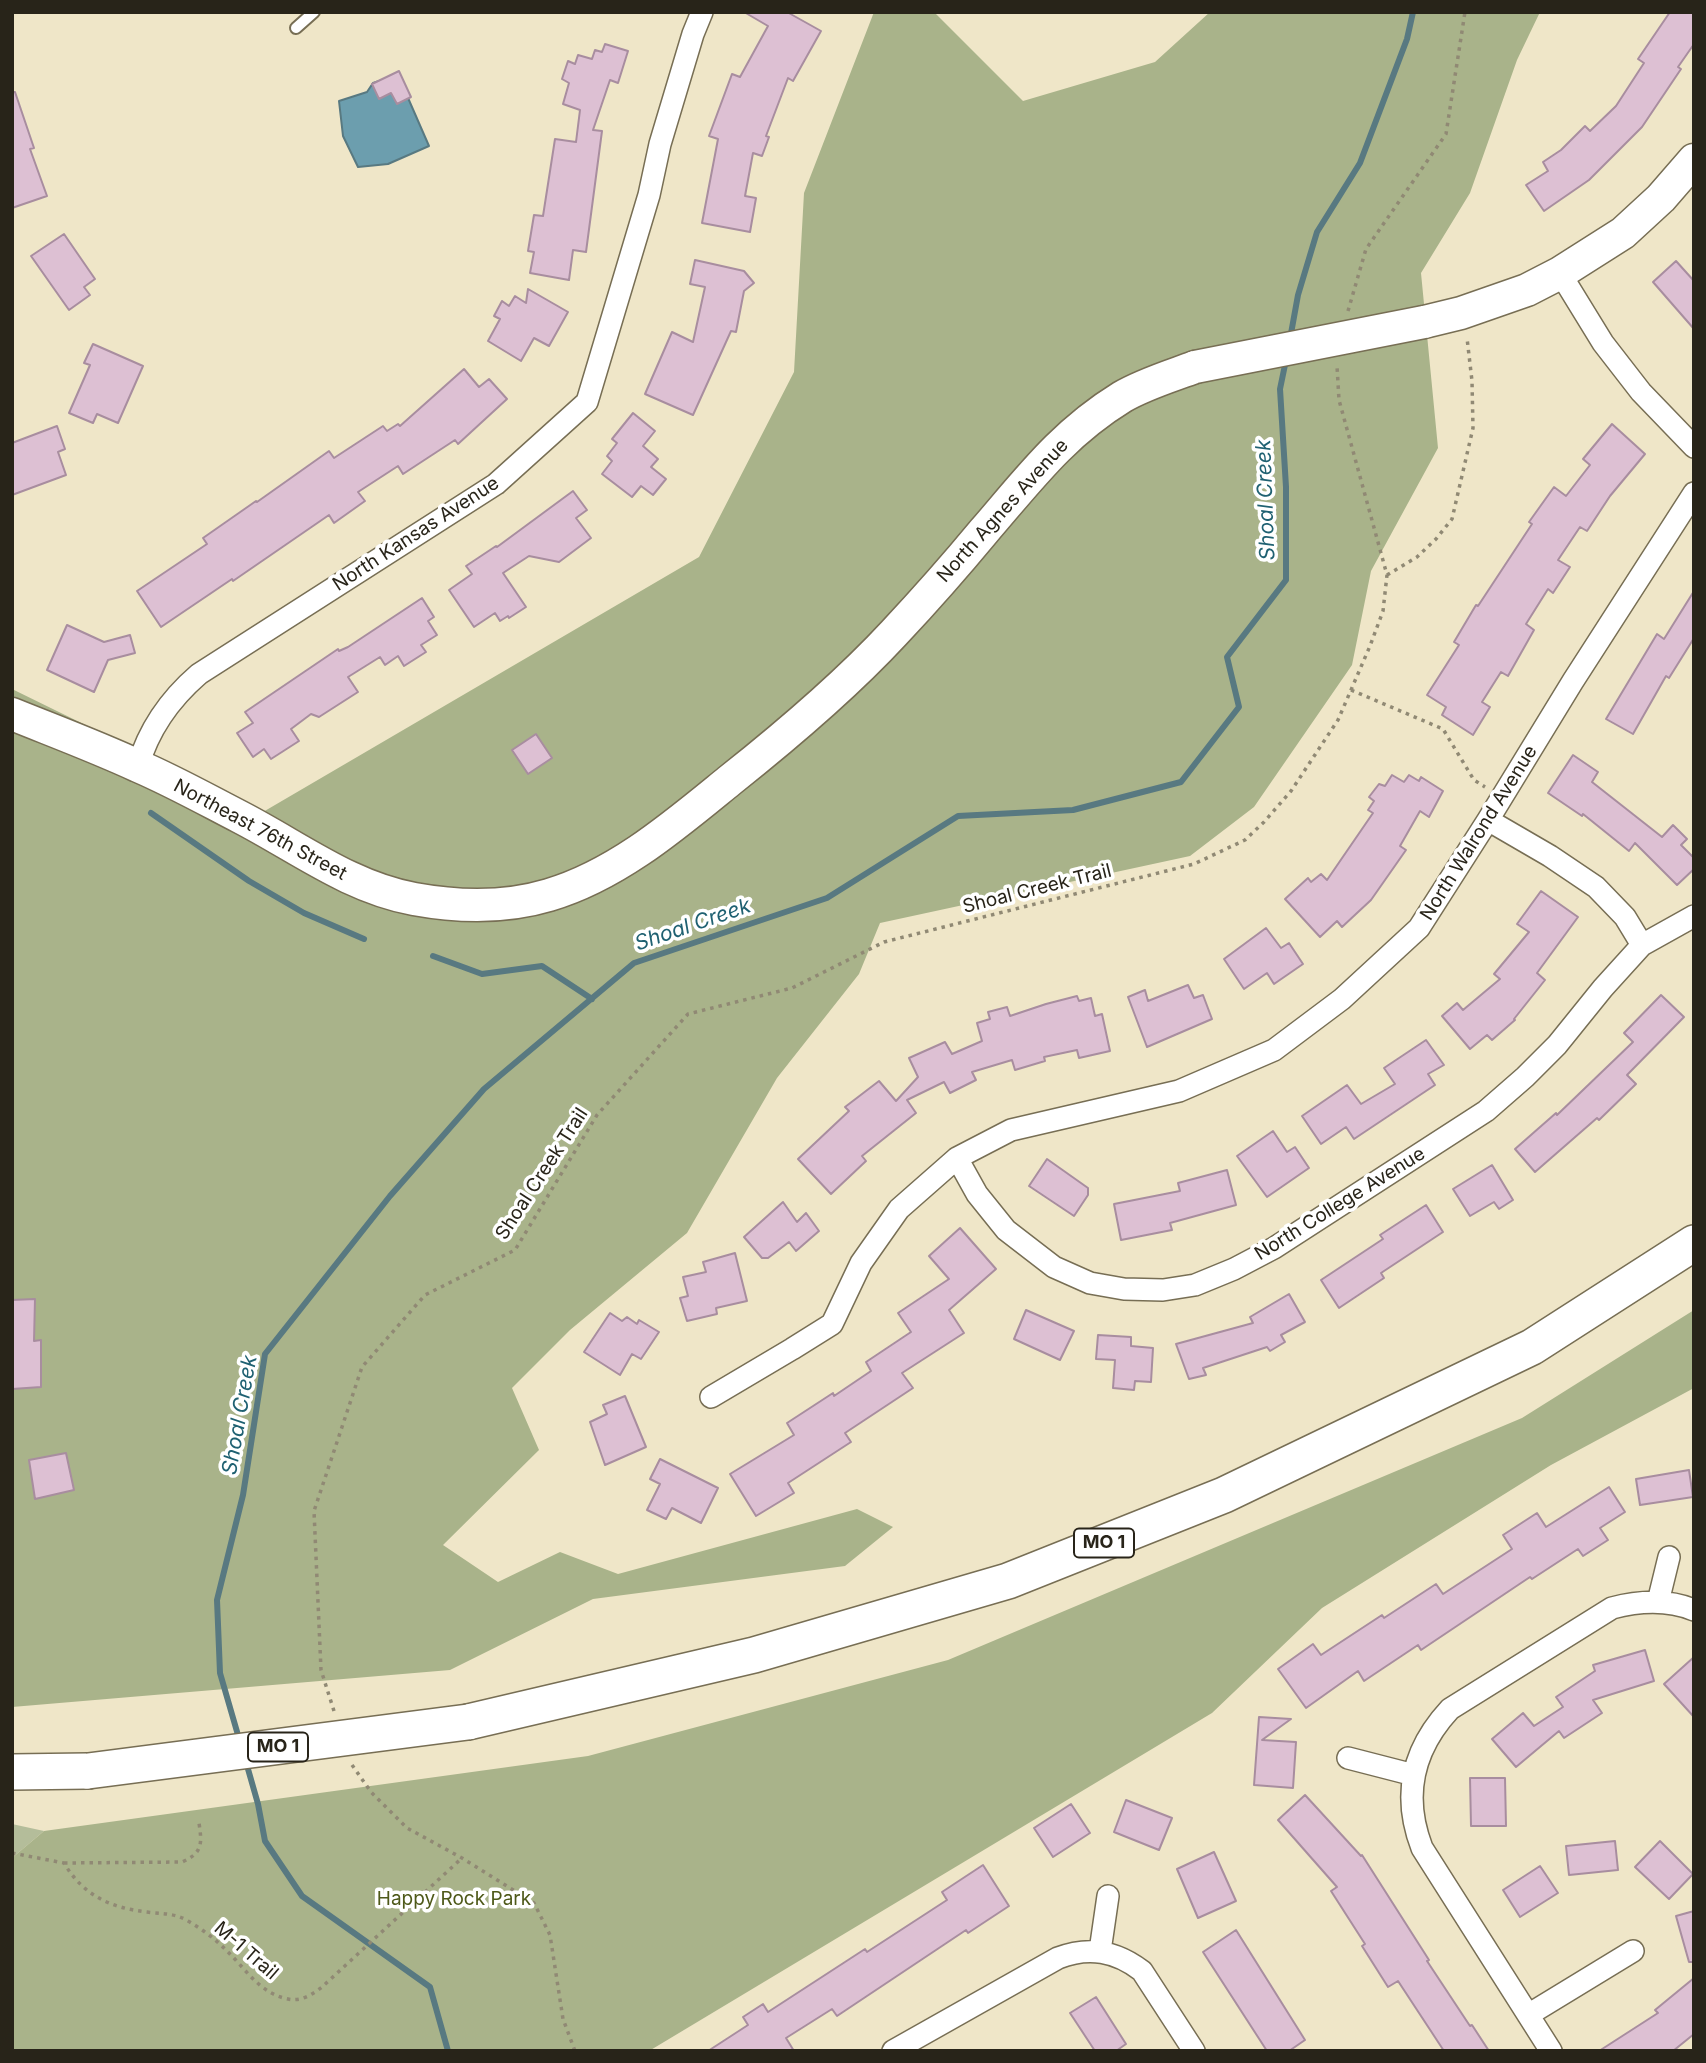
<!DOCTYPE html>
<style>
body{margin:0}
#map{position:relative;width:1706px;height:2063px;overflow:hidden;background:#efe6c8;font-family:Inter,sans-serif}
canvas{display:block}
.frame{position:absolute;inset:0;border:14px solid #282419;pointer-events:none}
</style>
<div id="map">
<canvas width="1706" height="2063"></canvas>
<div class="frame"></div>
</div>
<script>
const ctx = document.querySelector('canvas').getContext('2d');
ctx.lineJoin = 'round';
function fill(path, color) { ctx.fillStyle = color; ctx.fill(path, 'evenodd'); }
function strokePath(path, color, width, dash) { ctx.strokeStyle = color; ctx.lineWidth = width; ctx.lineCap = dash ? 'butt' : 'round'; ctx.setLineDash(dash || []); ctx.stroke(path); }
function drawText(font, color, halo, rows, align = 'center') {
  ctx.font = font + ' Inter,sans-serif'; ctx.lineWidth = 7; ctx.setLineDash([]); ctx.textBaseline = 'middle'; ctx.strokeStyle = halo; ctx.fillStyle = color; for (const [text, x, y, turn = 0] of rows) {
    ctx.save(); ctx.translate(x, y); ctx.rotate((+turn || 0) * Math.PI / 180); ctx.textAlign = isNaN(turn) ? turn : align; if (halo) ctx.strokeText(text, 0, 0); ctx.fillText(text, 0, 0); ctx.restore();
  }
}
fill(new Path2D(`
 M12 1824 44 1831 12 1858Z`), '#b4bd9a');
fill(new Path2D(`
 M874 12H934L1023 101 1155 62 1210 12H1540L1517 60 1470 193 1421 273 1438 448 1371 571 1352 665 1254 807 1190 856 880 923 859 974 777 1078 687 1233 570 1330 512 1388 539 1450 443 1545 498 1582 560 1552 618 1574 857 1509 893 1527 845 1566 593 1599 450 1670 12 1707V689L263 812 699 557 794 372 804 193Z
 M1694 1310V1388L1551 1465 1322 1608 1212 1713 649 2051H12V1858L44 1831 588 1756 948 1660 1522 1418Z`), '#a9b38a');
const water = new Path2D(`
 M398 75 429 146 388 164 358 167 343 136 339 101 367 92 373 83Z`);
fill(water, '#6c9eae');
strokePath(water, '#587981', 2);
strokePath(new Path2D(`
 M1290 339 1298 295 1317 232 1360 163 1407 39 1413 12
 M151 813 249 881 304 913 364 939
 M433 956 482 974 542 966 592 999
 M240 1742 220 1673 217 1600 243 1495 265 1354 390 1196 484 1089 634 963 827 898 958 816 1073 810 1181 782 1239 707 1227 657 1286 580V487L1280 389 1286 360
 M246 1762 258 1804 265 1841 302 1896 430 1987 448 2051`), '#587981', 6);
const building = new Path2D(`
 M744 12H787L821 31 793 81 788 78 766 136 769 137 762 156 753 153 745 196 756 198 750 232 702 223 718 139 709 136 732 74 740 77 768 26Z
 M1670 12H1694V44L1678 67 1681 69 1642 127 1589 180 1544 211 1526 185 1548 171 1543 162 1561 150 1585 126 1590 131 1616 106 1644 63 1638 59Z
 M605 44 628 51 618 83 610 80 593 130 602 131 586 252 573 250 569 280 530 273 534 252 528 251 534 215 543 216 555 139 576 142 580 110 563 104 569 83 562 79 568 61 575 64 578 55 592 59 595 50 602 52Z
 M399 71 411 97 397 104 391 93 379 99 372 84Z
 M12 92H15L34 148 30 149 47 196 12 208Z
 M64 234 95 279 84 287 90 295 69 310 31 256Z
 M695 260 744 271 754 283 744 291 736 332 731 331 693 415 645 394 672 332 693 342 705 287 690 284Z
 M1676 261 1694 281V329L1653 282Z
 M528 289 568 312 549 346 534 338 521 361 488 341 500 319 494 316 502 301 509 306 515 296 526 303Z
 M93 344 143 366 118 423 97 414 93 423 69 413 90 365 84 363Z
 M464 369 479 387 489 379 507 399 458 444 455 440 403 474 398 466 358 492 365 501 334 523 329 515 233 581 232 579 161 627 137 591 207 544 203 538 256 501 257 502 329 451 334 458 383 426 387 431 398 424 400 426Z
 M633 413 655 431 643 446 658 459 651 467 666 479 653 495 641 486 632 497 602 474 612 461 607 456 617 443 612 439Z
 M1612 424 1645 454 1610 496 1587 531 1580 527 1558 560 1570 567 1553 593 1548 589 1526 624 1534 630 1508 676 1501 672 1482 702 1490 707 1473 735 1442 715 1446 707 1427 695 1459 645 1454 642 1476 605 1478 606 1532 524 1529 522 1554 487 1566 496 1590 465 1583 459Z
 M57 426 65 449 58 452 66 475 12 495V443Z
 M573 491 587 510 576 518 591 538 559 562 529 556 503 573 526 607 509 618 508 616 500 621 495 613 474 627 449 590 472 574 466 566 496 546 497 547Z
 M1694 591V638L1669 678 1666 676 1633 734 1606 719 1657 634 1664 639Z
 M422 598 434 617 428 621 437 635 421 645 426 652 404 666 398 656 385 665 380 657 348 677 358 692 319 717 311 714 291 729 299 741 271 759 264 749 253 757 237 733 253 723 245 712 338 649 339 651 348 647Z
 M67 625 104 642 130 635 135 653 108 660 94 692 47 670Z
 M536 734 552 758 528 774 512 750Z
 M1573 755 1598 772 1592 782 1662 837 1673 825 1687 839 1681 845 1694 858V869L1677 885 1635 843 1629 851 1583 814 1582 816 1548 793Z
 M1392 775 1404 782 1409 775 1419 781 1421 777 1443 791 1429 817 1420 811 1400 846 1406 850 1371 900 1342 927 1337 921 1320 937 1285 899 1308 878 1311 882 1321 874 1327 880 1373 813 1368 810 1374 801 1369 797 1379 784 1385 786Z
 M1541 891 1578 917 1537 973 1545 980 1514 1019 1515 1020 1492 1040 1487 1035 1470 1049 1442 1016 1457 1003 1463 1010 1500 979 1494 974 1529 932 1517 924Z
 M1266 928 1281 948 1289 943 1303 964 1274 984 1267 973 1244 989 1224 959Z
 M1188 985 1194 998 1203 995 1212 1019 1147 1047 1128 997 1145 990 1148 1001Z
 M1661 995 1684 1017 1627 1075 1636 1084 1599 1120 1597 1118 1535 1172 1515 1149 1556 1113 1557 1115 1633 1042 1624 1033Z
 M1077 996 1079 1001 1091 998 1095 1016 1102 1014 1110 1051 1079 1058 1077 1050 1044 1057 1045 1061 1015 1070 1012 1060 972 1072 976 1080 950 1093 944 1082 907 1100 916 1113 862 1156 866 1161 831 1194 798 1159 849 1111 845 1107 879 1081 896 1101 918 1077 909 1058 945 1042 952 1054 982 1041 977 1023 990 1019 988 1012 1007 1007 1010 1016 1046 1004Z
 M1426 1040 1444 1065 1428 1074 1435 1085 1354 1139 1346 1127 1321 1144 1302 1116 1347 1085 1361 1104 1395 1084 1384 1068Z
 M1273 1131 1287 1152 1295 1147 1309 1168 1267 1197 1237 1156Z
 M1047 1159 1088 1188V1195L1074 1216 1029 1186Z
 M1492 1165 1513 1200 1499 1209 1494 1202 1470 1216 1453 1189Z
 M1227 1170 1236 1205 1170 1223 1172 1230 1121 1240 1114 1204 1180 1191 1178 1183Z
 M783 1202 797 1222 806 1213 819 1231 796 1251 789 1242 768 1258H762L744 1237Z
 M1426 1205 1443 1232 1381 1273 1384 1278 1339 1308 1321 1280 1383 1239 1380 1235Z
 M960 1228 996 1269 949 1310 964 1333 902 1373 913 1388 845 1433 851 1442 788 1483 794 1493 756 1516 730 1474 794 1435 787 1423 833 1393 834 1396 871 1371 866 1362 911 1332 898 1313 949 1279 929 1256Z
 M735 1253 747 1301 716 1308 717 1314 687 1321 680 1298 688 1296 683 1277 706 1272 703 1262Z
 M1289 1294 1305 1322 1281 1335 1285 1342 1270 1351 1267 1347 1203 1368 1206 1375 1189 1379 1176 1344 1253 1323 1250 1317Z
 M35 1299 34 1341 41 1340V1387L12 1389V1300Z
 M1026 1310 1074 1331 1060 1360 1014 1339Z
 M610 1313 622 1321 627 1317 637 1324 639 1320 659 1332 641 1359 632 1354 620 1375 584 1352Z
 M1098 1335 1131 1337V1346L1153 1348 1151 1382 1135 1381 1134 1390 1113 1388 1115 1360 1096 1359Z
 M625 1396 646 1447 605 1465 590 1422 607 1414 603 1405Z
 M66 1453 74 1490 35 1499 29 1460Z
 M660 1459 718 1488 701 1523 672 1508 666 1519 647 1510 660 1484 650 1479Z
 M1689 1470 1693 1497 1640 1505 1636 1479Z
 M1609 1487 1625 1512 1600 1528 1608 1540 1583 1556 1578 1549 1532 1579 1530 1577 1421 1650 1418 1645 1364 1681 1358 1671 1306 1708 1278 1669 1313 1644 1321 1655 1382 1615 1384 1618 1436 1584 1443 1594 1512 1549 1503 1535 1537 1513 1546 1527Z
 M1645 1650 1654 1681 1593 1700 1602 1713 1564 1738 1559 1731 1516 1767 1492 1739 1523 1713 1534 1726 1563 1707 1556 1697 1595 1671 1593 1665Z
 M1694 1657V1717L1664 1684Z
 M1259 1717 1291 1719 1262 1740 1296 1742 1293 1788 1254 1785Z
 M1470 1778H1505L1506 1826H1471Z
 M1305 1795 1361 1856 1362 1855 1429 1960 1427 1961 1470 2026 1472 2025 1489 2051H1444L1398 1981 1388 1987 1362 1946 1365 1944 1331 1891 1337 1887 1278 1820Z
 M1126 1800 1172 1818 1159 1850 1114 1832Z
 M1071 1804 1090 1833 1053 1857 1034 1828Z
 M1615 1841 1618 1870 1569 1875 1566 1846Z
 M1660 1841 1693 1874 1669 1899 1635 1867Z
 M1214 1852 1236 1901 1198 1918 1177 1869Z
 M983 1865 1009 1906 968 1933 966 1930 837 2016 832 2009 786 2038 794 2051H708L748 2025 743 2017 763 2004 768 2012 865 1949 867 1952 947 1900 942 1892Z
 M1540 1866 1558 1893 1520 1917 1503 1890Z
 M1694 1911V1962H1689L1676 1916Z
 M1236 1930 1305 2040 1289 2051H1267L1203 1952Z
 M1694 1978V2034L1673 2051H1599L1658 2013 1655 2010Z
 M1096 1997 1126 2044 1116 2051H1095L1070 2013Z`);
fill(building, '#ddc0d3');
strokePath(building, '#a88d9f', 2);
const lane = new Path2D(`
 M296 28 314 12`);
const street = new Path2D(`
 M1560 273 1603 343 1641 392 1694 447
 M138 766C149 728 170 699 199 674L496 484 587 402 649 195 660 144 693 34 702 12
 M1488 820 1550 856 1596 887 1625 917 1642 945
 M957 1158 977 1194 1006 1230 1054 1267 1090 1283 1124 1289 1163 1290 1195 1285 1234 1269 1274 1248 1486 1111 1525 1077 1557 1045 1603 988 1642 945 1694 916
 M711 1397 792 1349 832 1324 861 1263 899 1209 957 1158 1011 1130 1179 1091 1274 1050 1342 999 1419 928 1488 820 1573 681 1694 493
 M1658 1602 1669 1557
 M1348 1758 1414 1775
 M1100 1951 1108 1896
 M1528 2015 1633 1951
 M893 2051 1058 1958C1089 1946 1116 1951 1142 1971L1194 2051
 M1551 2051 1422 1848C1402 1796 1412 1750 1450 1709L1612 1608C1639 1601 1667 1599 1694 1610`);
const secondary = new Path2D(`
 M1424 322 1461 313 1527 290 1560 273 1623 233 1661 198 1694 160
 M12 714C54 731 97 747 138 766 173 781 207 800 240 817 298 847 349 887 414 899 458 907 506 908 549 895 617 875 675 825 729 781 787 735 844 687 894 633 925 600 955 566 984 531 1029 479 1062 434 1122 397 1144 384 1171 376 1195 367`);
const primary = new Path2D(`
 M468 1722 754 1655 1008 1581 1224 1495 1532 1347 1694 1243
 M12 1772 88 1771`);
strokePath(lane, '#776e54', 14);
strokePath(street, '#776e54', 24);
strokePath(secondary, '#776e54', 35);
strokePath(primary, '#776e54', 38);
strokePath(new Path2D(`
 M1348 311 1366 249 1446 134 1465 12
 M1387 575 1417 557 1436 539 1452 519 1473 428 1472 381 1467 338
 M1351 690 1443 729 1474 780 1485 787
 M334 1711 321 1670 314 1511 362 1367 425 1295 515 1250 597 1115 688 1014 792 988 884 942 1194 864 1245 840 1264 822 1291 791 1338 720 1370 646 1383 611 1387 575 1339 400 1337 366
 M352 1765 371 1792 407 1828 462 1858 534 1903 550 1935 563 2019 575 2051
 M12 1853 64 1863C83 1895 110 1908 147 1912 162 1914 175 1913 188 1921 202 1929 215 1939 226 1950 245 1968 260 1994 288 1999 301 2002 313 1994 322 1987L462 1858
 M64 1863 182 1862C203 1853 202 1843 199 1823`), '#908974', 3.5, [3.5, 5]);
strokePath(lane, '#fff', 10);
strokePath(street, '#fff', 21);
strokePath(secondary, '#fff', 32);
strokePath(primary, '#fff', 35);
const secondaryBridge = new Path2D(`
 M1195 367 1424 322`);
const primaryBridge = new Path2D(`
 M88 1771 468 1722`);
strokePath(secondaryBridge, '#776e54', 35, []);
strokePath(primaryBridge, '#776e54', 38, []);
strokePath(secondaryBridge, '#fff', 32);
strokePath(primaryBridge, '#fff', 35);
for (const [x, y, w] of [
 [1104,1543,60],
 [278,1747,60]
]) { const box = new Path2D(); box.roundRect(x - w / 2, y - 14.5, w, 29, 5); ctx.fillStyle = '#fff'; ctx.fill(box); strokePath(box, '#282419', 2); }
drawText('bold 18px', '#282419', null, [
 ["MO 1",1104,1543],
 ["MO 1",278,1747]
]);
drawText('19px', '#282419', '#fff', [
 ["North Agnes Avenue",1003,511,-48],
 ["North Kansas Avenue",416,534,-33],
 ["Northeast 76th Street",260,830,28],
 ["North Walrond Avenue",1479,833,-58],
 ["Shoal Creek Trail",1037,889,-14],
 ["Shoal Creek Trail",542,1174,-57],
 ["North College Avenue",1340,1204,-32],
 ["M-1 Trail",246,1951,41]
]);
drawText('19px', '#4e5919', '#fff', [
 ["Happy Rock Park",454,1899]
]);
drawText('italic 21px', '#1f6172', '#fff', [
 ["Shoal Creek",1266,500,-92],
 ["Shoal Creek",693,925,-19],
 ["Shoal Creek",240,1415,-80]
]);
</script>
